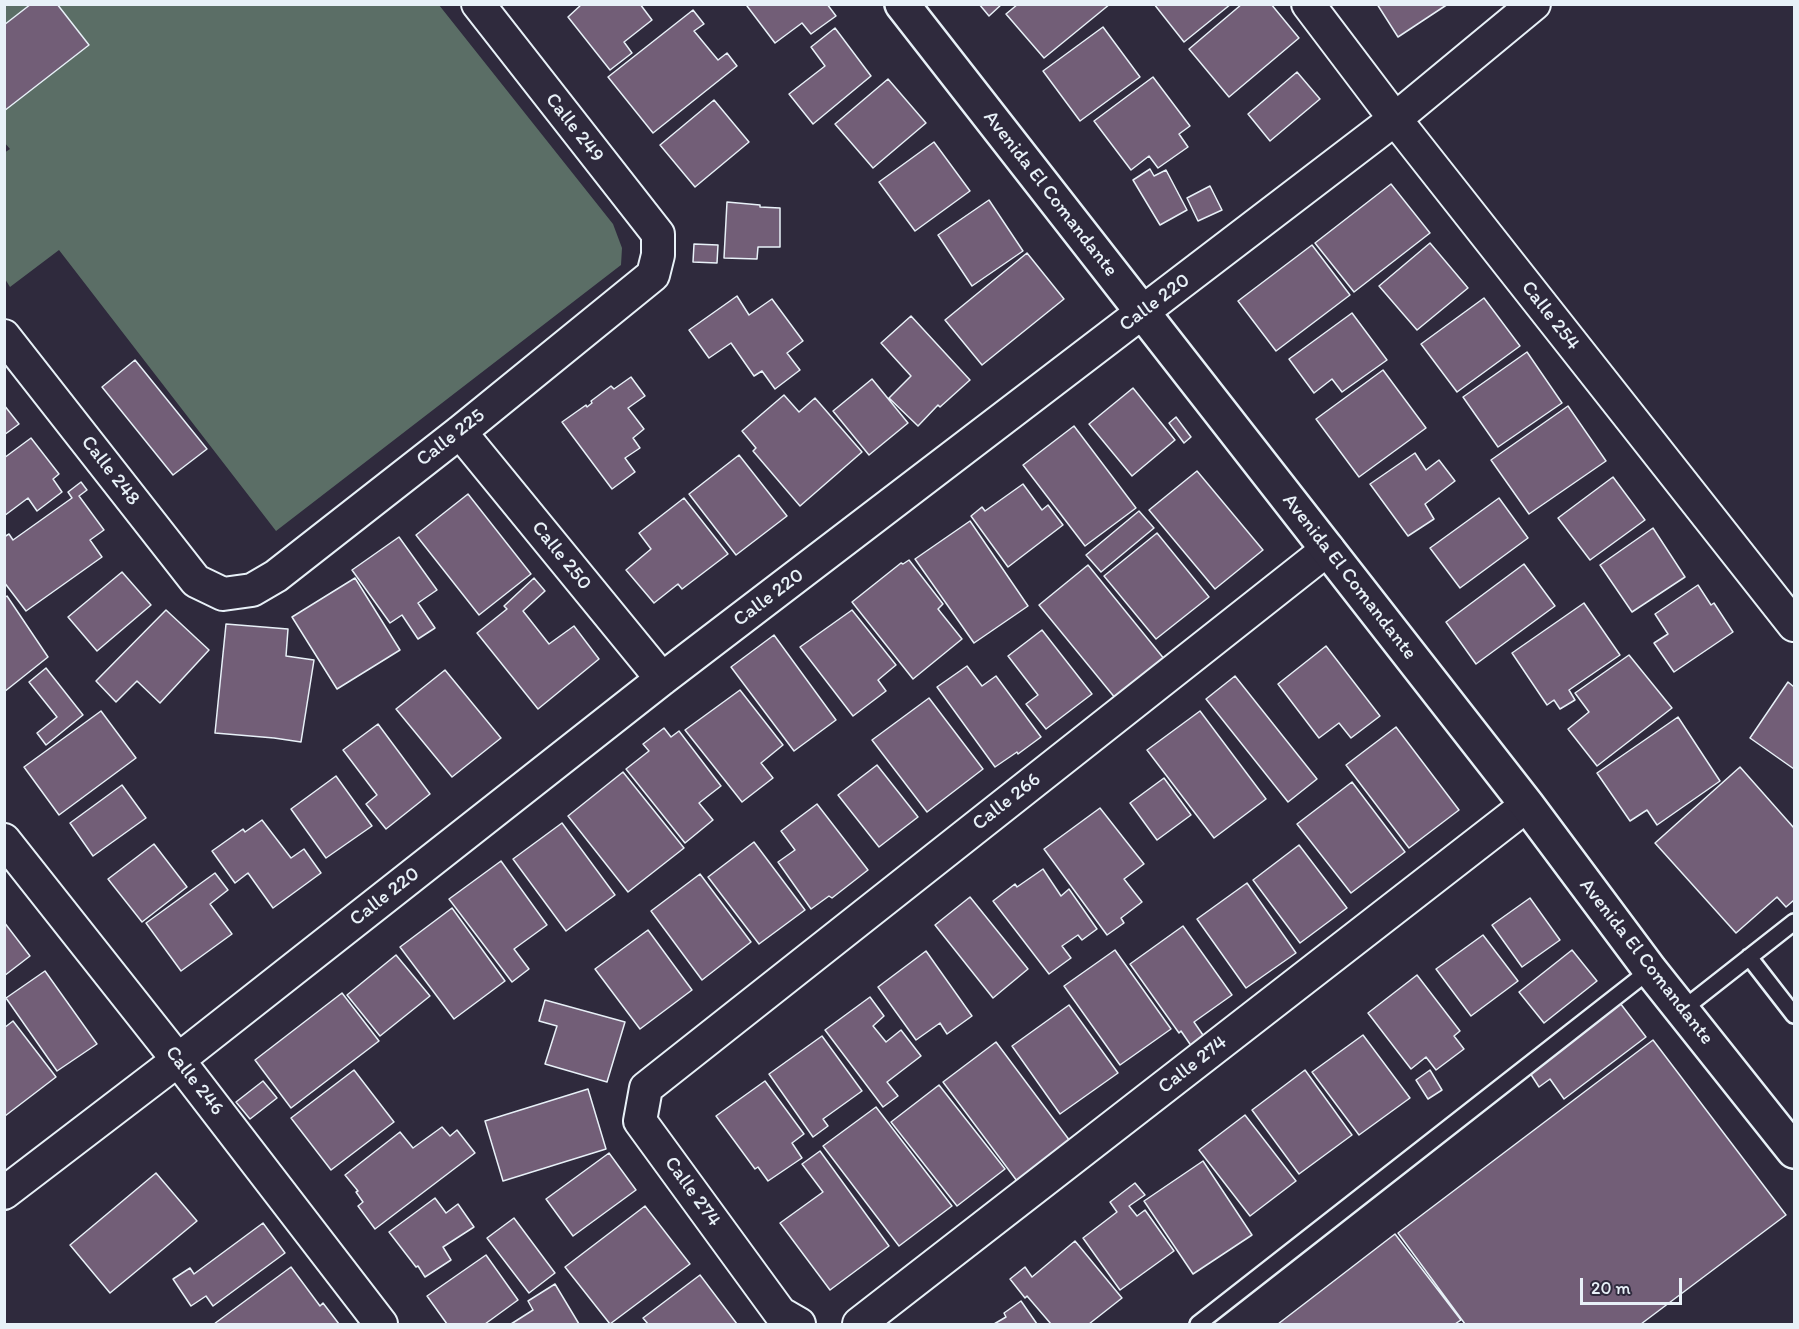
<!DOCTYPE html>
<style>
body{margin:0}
#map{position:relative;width:1799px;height:1329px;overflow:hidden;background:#2f2a3d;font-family:Itim,sans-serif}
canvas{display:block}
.frame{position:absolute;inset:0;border:6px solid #e8f1f8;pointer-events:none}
.scale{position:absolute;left:1580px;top:1278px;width:102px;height:27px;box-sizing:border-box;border:3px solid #e8f1f8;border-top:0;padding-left:8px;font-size:18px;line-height:21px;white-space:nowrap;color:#e8f1f8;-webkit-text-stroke:4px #2f2a3d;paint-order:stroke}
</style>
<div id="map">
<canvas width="1799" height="1329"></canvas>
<div class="frame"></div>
<div class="scale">20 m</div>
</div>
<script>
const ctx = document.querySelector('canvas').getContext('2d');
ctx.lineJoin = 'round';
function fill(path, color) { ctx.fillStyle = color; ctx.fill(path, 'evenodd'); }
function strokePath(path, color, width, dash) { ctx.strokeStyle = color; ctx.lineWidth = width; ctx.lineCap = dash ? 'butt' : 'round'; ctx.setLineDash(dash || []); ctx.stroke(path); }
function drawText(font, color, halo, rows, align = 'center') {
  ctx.font = font + ' Itim,sans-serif'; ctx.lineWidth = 4.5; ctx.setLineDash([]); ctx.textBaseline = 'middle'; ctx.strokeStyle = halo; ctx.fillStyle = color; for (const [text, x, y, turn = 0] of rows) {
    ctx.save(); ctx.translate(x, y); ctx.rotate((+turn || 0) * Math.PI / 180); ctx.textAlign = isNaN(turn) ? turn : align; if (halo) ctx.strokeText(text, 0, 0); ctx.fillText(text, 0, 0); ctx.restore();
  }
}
fill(new Path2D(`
 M5 5H439L613 224 622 248 621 265 276 531 59 250 10 287 5 279 4 153 10 149 4 142Z`), '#5b6e66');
const building = new Path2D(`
 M31 4H57L89 45 4 111V25Z
 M582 4H640L652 20 624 42 632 53 610 70 568 17Z
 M748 4H827L836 16 811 34 802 23 775 43 747 6Z
 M979 4H1002L989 16Z
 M1018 4H1110L1044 58 1006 14Z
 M1154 4H1231L1184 42Z
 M1242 4H1271L1299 38 1229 97 1189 49Z
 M1377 4H1448L1398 37Z
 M693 10 704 24 694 31 718 60 727 53 737 66 653 133 608 77Z
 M1103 27 1140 77 1080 121 1043 71Z
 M835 28 871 76 813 124 789 94 825 66 811 47Z
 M1297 72 1320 99 1270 141 1248 114Z
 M1153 77 1190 126 1179 134 1188 147 1158 168 1149 156 1131 170 1094 121Z
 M888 79 926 123 873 168 835 124Z
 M714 100 749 142 695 187 660 145Z
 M934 142 970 191 915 231 879 182Z
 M1150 169 1154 176 1166 170 1187 210 1160 225 1133 180Z
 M1391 184 1430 233 1354 292 1315 243Z
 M1210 186 1222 210 1198 221 1187 198Z
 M989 200 1023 251 972 286 938 235Z
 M727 202 760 205V207L780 208V247H758L757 259 724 258Z
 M1430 243 1468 288 1417 330 1379 286Z
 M694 244 718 245 717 263 693 262Z
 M1312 245 1350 295 1276 351 1238 301Z
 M1027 253 1064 299 982 365 945 320Z
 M737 296 749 315 772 299 803 341 787 353 800 370 775 389 762 371 754 376 731 343 709 358 689 330Z
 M1484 298 1520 346 1457 392 1421 344Z
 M1352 313 1387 360 1342 392 1332 379 1314 393 1289 359Z
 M911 316 970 380 940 407 938 405 918 426 889 398 911 376 881 343Z
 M1527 352 1562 403 1498 447 1463 397Z
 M135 360 207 449 173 475 102 387Z
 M1383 370 1426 428 1359 477 1316 419Z
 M631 377 645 396 628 408 644 429 633 438 640 448 625 458 635 472 612 489 562 422 586 405 587 407 592 403 591 401 611 386 614 389Z
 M872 379 908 423 869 455 833 411Z
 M1133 388 1175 440 1132 476 1089 424Z
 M784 395 799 412 815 398 862 452 800 506 753 451 756 448 742 431Z
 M4 405 19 424 4 435Z
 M1568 406 1606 461 1529 514 1491 460Z
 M1176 417 1191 437 1184 443 1169 423Z
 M1074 426 1136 508 1085 546 1023 465Z
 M31 438 59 474 53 479 62 492 37 511 28 498 4 516V458Z
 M1415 453 1426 470 1439 460 1455 481 1425 504 1434 519 1408 536 1370 484Z
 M739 455 787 516 736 555 689 494Z
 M1197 471 1263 550 1215 589 1149 510Z
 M1613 477 1645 520 1590 560 1558 518Z
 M81 482 87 490 79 496 104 530 90 540 102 557 26 611 4 582V537L9 534 13 540 72 498 68 492Z
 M1023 484 1042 510 1048 505 1063 525 1008 567 971 516 982 507 985 511Z
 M468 494 531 574 479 615 416 535Z
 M684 498 728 554 682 589 678 584 654 603 626 570 651 549 639 533Z
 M1499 498 1528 538 1460 588 1430 548Z
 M1139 511 1154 528 1101 572 1086 555Z
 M970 521 1028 606 974 643 915 559Z
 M1653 528 1685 577 1632 612 1600 565Z
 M1157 533 1209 597 1156 639 1104 576Z
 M399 537 437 590 418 603 435 628 418 639 402 615 390 623 352 570Z
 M909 560 943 604 938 609 962 639 913 679 852 602 901 563 903 564Z
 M1524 564 1555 606 1476 664 1446 622Z
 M1088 565 1165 660 1116 699 1039 605Z
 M122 572 151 605 97 651 68 617Z
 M355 578 400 650 337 689 292 617Z
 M534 578 545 591 523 611 549 644 574 626 599 659 538 709 477 633 507 609 504 606Z
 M1698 585 1711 605 1714 603 1733 632 1674 672 1654 643 1668 634 1655 614Z
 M7 596 48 657 4 692V598Z
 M1584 603 1620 655 1569 690 1575 700 1560 709 1554 700 1547 705 1512 653Z
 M166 610 209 650 160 703 137 681 116 702 96 681Z
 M852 610 896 665 878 680 886 691 853 716 800 647Z
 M226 624 288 629 286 656 314 660 301 742 274 738 215 733Z
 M1042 630 1092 694 1046 729 1026 704 1038 695 1008 656Z
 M774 635 836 720 794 751 731 667Z
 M1326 646 1380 716 1351 738 1339 723 1319 738 1278 684Z
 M1629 655 1672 708 1597 766 1568 729 1589 712 1575 693Z
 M967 666 982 686 996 676 1041 737 1018 754 1017 752 995 767 937 687Z
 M46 668 83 715 46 745 37 733 57 717 29 682Z
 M445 670 501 738 452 777 396 709Z
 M1235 676 1317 779 1288 802 1206 699Z
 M1788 682 1794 687V769L1750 738Z
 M740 690 783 745 761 763 773 778 742 802 685 730Z
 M929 698 983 769 927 812 872 740Z
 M101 711 136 758 59 815 24 767Z
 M1200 711 1266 799 1214 838 1147 750Z
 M1678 717 1720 781 1657 825 1647 810 1630 821 1597 773Z
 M378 724 430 794 386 829 366 804 377 795 343 750Z
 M1396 727 1459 810 1409 848 1346 765Z
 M664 728 671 737 679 731 721 786 699 803 713 820 685 843 626 769 649 751 643 744Z
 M877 765 918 817 879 847 838 795Z
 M1740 767 1794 828V900L1786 907 1777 897 1736 933 1655 843Z
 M623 772 684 848 628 892 568 816Z
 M336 776 372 826 326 858 291 809Z
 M1164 778 1191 815 1157 840 1130 803Z
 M1352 782 1405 852 1351 893 1297 824Z
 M122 785 146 818 93 856 70 823Z
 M817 804 868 870 832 898 829 896 811 909 778 862 795 850 781 831Z
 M1100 808 1144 864 1124 879 1142 902 1121 918 1124 923 1107 935 1044 849Z
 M262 820 291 858 304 849 321 873 273 908 248 873 235 883 212 851 243 829 245 832Z
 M562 823 615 895 566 931 513 859Z
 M754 842 805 910 759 944 708 877Z
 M154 844 187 887 142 922 108 879Z
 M1299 845 1347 908 1300 943 1253 880Z
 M501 861 547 925 514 949 529 969 512 982 449 899Z
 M1043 869 1061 896 1069 889 1097 929 1082 940 1078 935 1062 946 1071 958 1049 974 993 901 1015 884 1017 887Z
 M215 873 228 890 210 904 232 934 181 971 146 923Z
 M700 874 751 942 702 980 651 911Z
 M1247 883 1296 953 1246 988 1197 919Z
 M970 897 1028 969 993 998 935 925Z
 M1530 898 1560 940 1522 967 1492 925Z
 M452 908 505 981 454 1019 400 947Z
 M4 922 30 956 4 976Z
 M1183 926 1232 995 1194 1022 1205 1038 1192 1047 1181 1031 1179 1033 1130 964Z
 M648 930 692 990 640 1029 595 969Z
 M1483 935 1518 981 1471 1016 1436 969Z
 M1115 950 1171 1029 1120 1065 1064 986Z
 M1572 950 1597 981 1544 1023 1519 992Z
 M926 951 972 1016 947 1034 940 1023 916 1040 878 987Z
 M396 955 430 996 380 1036 347 995Z
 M45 971 97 1044 57 1071 6 998Z
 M1417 975 1460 1031 1454 1036 1464 1049 1436 1070 1426 1057 1411 1069 1368 1013Z
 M342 993 379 1041 291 1108 255 1060Z
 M870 997 884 1016 873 1026 886 1042 901 1030 921 1056 887 1082 898 1096 883 1107 825 1030Z
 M545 1000 625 1022 607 1082 545 1064 557 1026 539 1021Z
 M1620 1003 1646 1037 1564 1099 1550 1079 1539 1087 1530 1073Z
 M1069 1005 1118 1073 1060 1114 1012 1046Z
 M13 1021 56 1077 5 1116 4 1028Z
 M1363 1035 1410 1098 1359 1135 1312 1072Z
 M822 1036 862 1091 823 1119 828 1126 813 1137 769 1074Z
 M1653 1040 1786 1215 1641 1324H1465L1398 1233Z
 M996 1042 1070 1141 1017 1181 943 1082Z
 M354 1070 394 1122 331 1170 291 1118Z
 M1305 1070 1352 1135 1299 1174 1252 1110Z
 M1430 1070 1442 1090 1428 1099 1416 1080Z
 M263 1081 277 1098 250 1119 236 1102Z
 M765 1081 804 1134 792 1143 802 1158 768 1181 758 1167 755 1169 716 1116Z
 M939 1085 1005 1169 957 1206 891 1122Z
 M588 1089 606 1149 503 1181 485 1121Z
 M876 1107 952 1206 899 1246 823 1146Z
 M1245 1115 1296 1181 1250 1216 1199 1150Z
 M442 1127 450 1136 457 1130 475 1153 375 1229 358 1206 363 1202 356 1192 358 1191 345 1175 400 1132 413 1148Z
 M820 1151 889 1246 830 1290 780 1223 823 1192 802 1164Z
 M609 1153 636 1190 573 1236 546 1199Z
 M1203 1161 1252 1235 1193 1274 1144 1201Z
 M156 1173 197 1221 110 1293 70 1245Z
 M1135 1183 1145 1195 1129 1206 1137 1216 1145 1210 1174 1251 1120 1290 1083 1238 1117 1212 1110 1202Z
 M435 1198 446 1213 458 1204 474 1227 443 1247 451 1260 425 1277 418 1266 416 1267 389 1232Z
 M645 1206 690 1264 610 1324 565 1267Z
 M514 1218 555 1273 529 1293 487 1238Z
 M263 1223 285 1253 213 1306 206 1296 191 1306 173 1279 190 1268 194 1274Z
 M1395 1234 1461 1320 1455 1324H1278Z
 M1075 1241 1122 1298 1089 1324H1051L1027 1296 1025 1298 1010 1279 1025 1267 1032 1277Z
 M486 1255 518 1300 485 1324H447L427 1296Z
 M291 1267 320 1306 323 1303 339 1324H214Z
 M700 1275 737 1324H648L643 1318Z
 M555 1284 579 1324H511L533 1310 528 1301Z
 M1021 1301 1037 1324H994L1006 1317 1004 1313Z`);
fill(building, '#725e77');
strokePath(building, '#e8f1f8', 1.5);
const lane = new Path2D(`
 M1749 957 1794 1015
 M1682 1010 1794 922
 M1198 1324 1650 970`);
const street = new Path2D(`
 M1308 4 1395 119 1794 625
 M4 336 196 581 223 594 252 590 276 576 460 432 653 275 658 255V234L478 4
 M460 432 662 679
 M4 840 178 1060 381 1324
 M4 1193 178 1060 662 679 1395 119 1534 4
 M799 1324 780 1313 640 1121 646 1088 1328 549
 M859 1324 1527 805`);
const secondary = new Path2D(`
 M902 4 1527 805 1650 970 1794 1151`);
strokePath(lane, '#e8f1f8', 20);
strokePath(street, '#e8f1f8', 36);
strokePath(secondary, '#e8f1f8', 38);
strokePath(lane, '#2f2a3d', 15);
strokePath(street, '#2f2a3d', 32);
strokePath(secondary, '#2f2a3d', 33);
drawText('20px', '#e8f1f8', '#2f2a3d', [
 ["Calle 249",574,128,52],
 ["Avenida El Comandante",1050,194,52],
 ["Calle 220",1155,303,-37],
 ["Calle 254",1550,316,52],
 ["Calle 225",451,438,-38],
 ["Calle 248",110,471,52],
 ["Calle 250",561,556,51],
 ["Avenida El Comandante",1349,577,52],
 ["Calle 220",769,598,-37],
 ["Calle 266",1007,802,-38],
 ["Calle 220",385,897,-38],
 ["Avenida El Comandante",1646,962,52],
 ["Calle 274",1193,1065,-38],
 ["Calle 246",194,1081,52],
 ["Calle 274",692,1192,54]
]);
</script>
